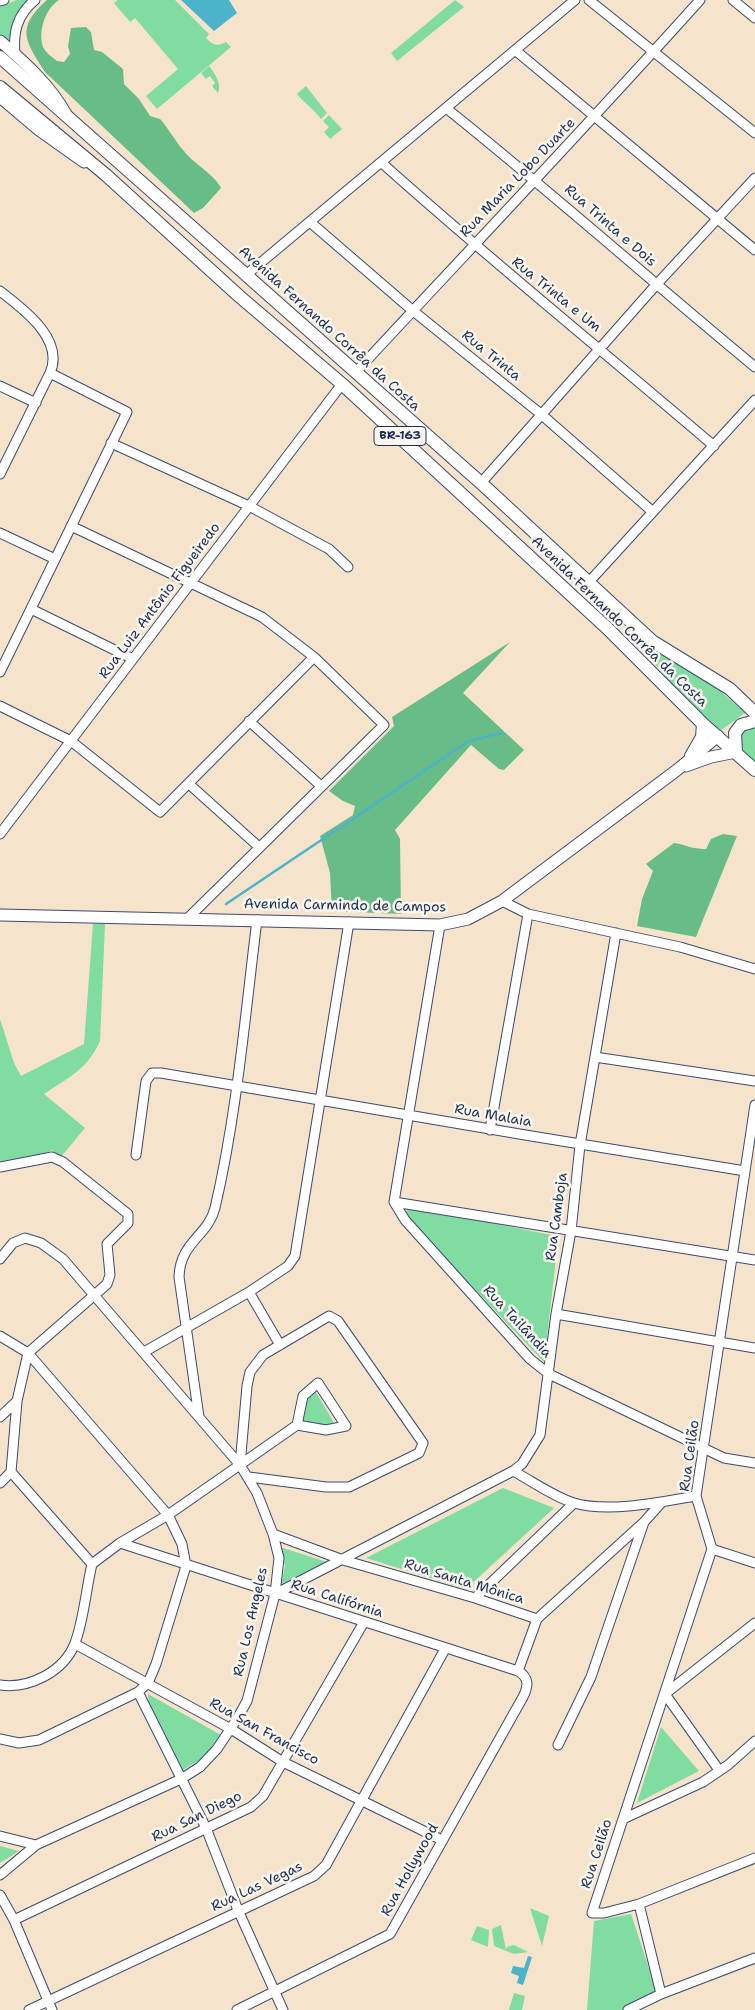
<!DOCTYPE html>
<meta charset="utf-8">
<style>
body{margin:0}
canvas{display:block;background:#f6e3cc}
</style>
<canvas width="755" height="2010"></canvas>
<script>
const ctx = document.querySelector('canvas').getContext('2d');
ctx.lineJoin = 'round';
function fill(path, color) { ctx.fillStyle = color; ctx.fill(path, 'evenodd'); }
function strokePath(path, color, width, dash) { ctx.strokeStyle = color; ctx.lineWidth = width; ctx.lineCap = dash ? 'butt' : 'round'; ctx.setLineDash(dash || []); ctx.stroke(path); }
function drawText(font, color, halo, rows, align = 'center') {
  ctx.font = font + ' "Shantell Sans",sans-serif'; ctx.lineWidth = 5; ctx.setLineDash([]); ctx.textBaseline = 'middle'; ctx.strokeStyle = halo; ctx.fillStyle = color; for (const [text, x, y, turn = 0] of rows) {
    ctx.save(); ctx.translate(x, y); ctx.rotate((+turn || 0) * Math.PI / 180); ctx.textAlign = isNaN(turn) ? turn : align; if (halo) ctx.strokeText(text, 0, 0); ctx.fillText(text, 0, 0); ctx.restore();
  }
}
fill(new Path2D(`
 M16 0H29L14 17 8 44 0 40V7Z
 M118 0H175L209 34 206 38C213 45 217 47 226 42L231 47 157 109 146 96 178 69 135 18 130 22 114 3Z
 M455 0 464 7 397 61 391 53Z
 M209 66C215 73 222 85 218 93L212 86 215 83 210 76 206 79 201 73Z
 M306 86 327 113 321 119C313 108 304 103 297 94Z
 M329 115 342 129 330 139 324 132 329 127 323 121Z
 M647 644 716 687 745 713 717 733 676 690 643 649Z
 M755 727V764L739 751V732Z
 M93 924H105L100 1041C87 1070 69 1077 44 1094L85 1128 60 1158 52 1150 43 1155 0 1162V1019L14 1063 21 1076 84 1044Z
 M410 1206 551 1235 558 1242 544 1362 404 1215Z
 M316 1392 334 1423 325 1426 301 1421 304 1400Z
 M503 1488 554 1508 466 1589 366 1558Z
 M280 1547 330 1563 281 1584 285 1566Z
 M148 1694 221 1735 202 1759 179 1772 149 1707Z
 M661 1727 699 1771 637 1803Z
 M0 1846 19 1851 0 1863Z
 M530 1908 549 1916 542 1946Z
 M631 1914 657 1993 624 2010H587L594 1921Z
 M501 1925 506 1950 507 1947 514 1945 528 1952 514 1954 494 1946 492 1929Z
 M477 1926 489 1930 488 1947 471 1940Z
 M514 1993 525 1996 522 2010H509Z`), '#81dca2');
fill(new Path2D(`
 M47 0H59C45 9 38 31 43 47 45 52 52 57 57 61L64 62 70 54 68 46 71 28 86 27 91 32 94 50 102 52 123 69 124 84 139 99 150 116 160 119C169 129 175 141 184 151 194 164 215 175 221 188L203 208 194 213 45 72C25 41 15 28 47 0Z
 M510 642 463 693 524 750 504 770 499 769 471 745 395 830 400 839 401 914 332 911 330 873 320 836 353 815 355 806 343 801 329 791 394 726 392 717Z
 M723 834 737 836 696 937 637 926 642 899 653 871 646 864 674 843C688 845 690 849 706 849L711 839Z`), '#68bc88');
fill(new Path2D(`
 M181 0H229L237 13 214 31Z
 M528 1956 532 1957 523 1985 517 1983 519 1976 511 1973 513 1966 524 1968Z`), '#4db3cb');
strokePath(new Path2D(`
 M226 904 469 741 502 733`), '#4db3cb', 2.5);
const minor = new Path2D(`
 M589 0 755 133
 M733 0 755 18
 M0 1 4 0
 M515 50 755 250
 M15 54C13 32 17 15 35 0
 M446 108C551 192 651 281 755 367
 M382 163C490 260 603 351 714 446
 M310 222 412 310 542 415 653 512
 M246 275 575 0
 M0 291C23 309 65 339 50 373L0 474
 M355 373C470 249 587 126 700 0
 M0 386 36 403
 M111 443 249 506 329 549 348 567
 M481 483 656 285 755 178
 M71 526 262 617 314 657 384 725 188 918
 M0 533 55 559
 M588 583 755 400
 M31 609 133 659
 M0 672 127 412 50 373
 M0 706 71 741 160 812 314 657
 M249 721 321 786
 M189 784 259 847
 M0 834 342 384
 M502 901 528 914 680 947 755 969
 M595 1057 755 1081
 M755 1105 696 1496 712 1549 592 1913H604L639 1904 755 1858
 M490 1130 528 914
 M136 1155 146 1081 152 1073H161C356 1106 550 1140 745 1171
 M0 1167 52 1157 63 1162 128 1214V1223L107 1244 110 1275 107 1284 28 1353 17 1401 11 1472
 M394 1202 405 1220 530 1359 549 1374 724 1458 755 1463
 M394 1202 755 1260
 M394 1202 440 925
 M0 1259 13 1243 25 1238 41 1243 63 1259 240 1465 257 1493 273 1534 279 1558 275 1594 247 1701 237 1719 217 1749 200 1767 181 1779 36 1845 0 1836
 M249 1292 280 1345
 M556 1314 755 1348
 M0 1336 28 1353 168 1515 182 1544 186 1566 156 1664 148 1683 138 1692 39 1740 19 1743 0 1739
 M144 1352 249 1292 288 1266 295 1256 349 922
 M0 1417 17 1401
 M199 1417 179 1277C180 1242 208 1236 215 1208 237 1114 245 1016 257 920
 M240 1465 247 1386 250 1372 263 1355 329 1316 338 1321 423 1443 419 1453 349 1487H326L249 1477
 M513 1471C532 1481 554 1497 574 1503 609 1513 661 1502 696 1496
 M0 1483 11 1472 92 1564
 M273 1534 343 1560 475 1598 537 1619 644 1522 662 1502
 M120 1543 518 1671C530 1678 528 1687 523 1697L390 1934 237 2010
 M712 1549 755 1563
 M92 1564 120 1543 168 1515 297 1425 303 1396 318 1383 346 1426 326 1430 297 1425
 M275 1594 513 1471 522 1464 540 1435 556 1314 571 1231 580 1145 616 933
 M475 1598 574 1503
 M75 1644 231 1729 283 1762 442 1840
 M518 1671 537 1619
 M0 1685C29 1689 64 1672 75 1643 84 1619 86 1589 92 1564
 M138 1692 206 1828 238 1910 283 2010
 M558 1745 591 1677 644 1522
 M719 1770 665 1694 755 1623
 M623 1819 703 1782 728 1765 755 1741
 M0 1875 36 1845
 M0 1895 14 1920 52 2010
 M639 1904 661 1994
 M14 1920 251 1807 263 1796 364 1622
 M29 2010 314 1876 326 1865 445 1649
 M628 2010 661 1994 755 1958`);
const major = new Path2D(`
 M0 41C25 63 50 85 66 114
 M0 97 39 130 84 162
 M686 766 711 757 736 752
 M0 915 440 925 468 919 502 901 677 770 718 736`);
const highway = new Path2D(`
 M0 57 481 483 652 641 730 689 755 713
 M0 87 106 175 239 296 342 384 607 628 703 724 755 770
 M736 752 735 733 741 725 755 721
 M691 756 702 737 703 724`);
strokePath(minor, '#3c4a6e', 11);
strokePath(major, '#3c4a6e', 13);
strokePath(highway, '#3c4a6e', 14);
strokePath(minor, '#fff', 9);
strokePath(major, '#fff', 11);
strokePath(highway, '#fff', 12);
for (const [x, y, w] of [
 [400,436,52]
]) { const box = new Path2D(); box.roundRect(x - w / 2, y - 9.5, w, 19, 4); ctx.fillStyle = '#fbf7ec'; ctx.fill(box); strokePath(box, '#1b2f5e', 1); }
drawText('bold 12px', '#1b2f5e', null, [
 ["BR-163",400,436]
]);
drawText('14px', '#1b2f5e', '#fbf7ec', [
 ["Rua Maria Lobo Duarte",518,178,-46],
 ["Rua Trinta e Dois",610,226,41],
 ["Rua Trinta e Um",556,295,39],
 ["Avenida Fernando Corrêa da Costa",329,329,42],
 ["Rua Trinta",491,356,39],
 ["Rua Luiz Antônio Figueiredo",160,601,-53],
 ["Avenida Fernando Corrêa da Costa",619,622,44],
 ["Avenida Carmindo de Campos",345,906,1],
 ["Rua Malaia",493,1116,10],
 ["Rua Camboja",557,1217,-82],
 ["Rua Tailândia",517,1322,47],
 ["Rua Ceilão",690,1456,-82],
 ["Rua Santa Mônica",464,1582,17],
 ["Rua Califórnia",337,1599,18],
 ["Rua Los Angeles",251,1622,-77],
 ["Rua San Francisco",264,1732,29],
 ["Rua San Diego",197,1817,-26],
 ["Rua Ceilão",597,1854,-72],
 ["Rua Hollywood",410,1870,-61],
 ["Rua Las Vegas",257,1887,-25]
]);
</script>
